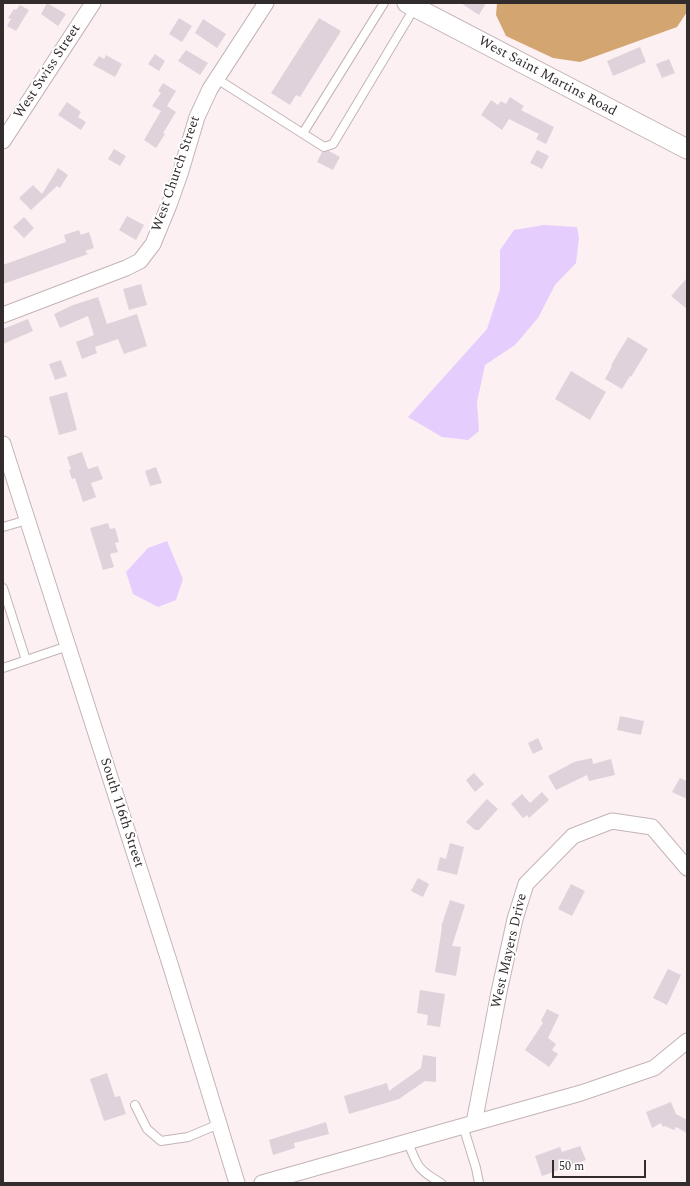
<!DOCTYPE html>
<style>
body{margin:0}
#map{position:relative;width:690px;height:1186px;overflow:hidden;background:#fdf0f2;font-family:Spectral,serif}
canvas{display:block}
.frame{position:absolute;inset:0;border:4px solid #322c2d;pointer-events:none}
.scale{position:absolute;left:552px;top:1160px;width:94px;height:18px;box-sizing:border-box;border:2px solid #322c2d;border-top:0;padding-left:5px;font-size:12px;line-height:14px;white-space:nowrap;color:#322c2d;-webkit-text-stroke:3px #fff;paint-order:stroke}
</style>
<div id="map">
<canvas width="690" height="1186"></canvas>
<div class="frame"></div>
<div class="scale">50 m</div>
</div>
<script>
const ctx = document.querySelector('canvas').getContext('2d');
ctx.lineJoin = 'round';
function fill(path, color) { ctx.fillStyle = color; ctx.fill(path, 'evenodd'); }
function strokePath(path, color, width, dash) { ctx.strokeStyle = color; ctx.lineWidth = width; ctx.lineCap = dash ? 'butt' : 'round'; ctx.setLineDash(dash || []); ctx.stroke(path); }
function drawText(font, color, halo, rows, align = 'center') {
  ctx.font = font + ' Spectral,serif'; ctx.lineWidth = 4; ctx.setLineDash([]); ctx.textBaseline = 'middle'; ctx.strokeStyle = halo; ctx.fillStyle = color; for (const [text, x, y, turn = 0] of rows) {
    ctx.save(); ctx.translate(x, y); ctx.rotate((+turn || 0) * Math.PI / 180); ctx.textAlign = isNaN(turn) ? turn : align; if (halo) ctx.strokeText(text, 0, 0); ctx.fillText(text, 0, 0); ctx.restore();
  }
}
fill(new Path2D(`
 M497 3H687V12L677 27 580 62 553 58 506 36 496 15Z`), '#d3a671');
fill(new Path2D(`
 M544 225 577 227 579 238 576 263 555 285 538 318 515 345 485 365 477 402 479 431 468 440 442 437 408 417 487 329 500 289V250L514 230Z
 M167 541 183 579 176 600 158 607 133 594 126 572 148 548Z`), '#e5cefe');
fill(new Path2D(`
 M47 3 66 14 58 26 41 14Z
 M461 3H486L479 15Z
 M20 5 29 10 16 31 7 26 11 19 8 18 14 9 16 10Z
 M179 18 192 26 182 42 169 34Z
 M319 18 341 31 300 97 296 95 290 105 271 93Z
 M203 19 226 34 217 48 195 33Z
 M640 47 646 62 613 76 607 61Z
 M186 50 208 63 200 75 178 61Z
 M155 54 165 61 159 71 148 64Z
 M106 55 122 64 115 77 93 65 99 56 104 59Z
 M669 59 675 73 662 78 656 64Z
 M163 83 176 91 167 106 176 112 163 133 165 134 156 148 144 140 161 111 152 106 161 93 158 91Z
 M510 97 524 106 521 110 554 127 546 144 536 139 539 134 509 119 502 130 481 115 491 100 498 105 501 101 506 104Z
 M67 102 81 112 78 117 86 122 81 130 58 115Z
 M114 149 126 156 120 166 108 159Z
 M537 150 549 156 542 169 530 163Z
 M329 151 340 157 333 170 317 162 322 152Z
 M58 168 68 175 60 188 57 186 31 210 19 198 33 185 42 194Z
 M127 216 144 225 136 240 119 230Z
 M24 217 34 228 24 238 13 227Z
 M79 230 81 235 89 232 94 248 85 251 88 254 3 284V265L66 242 64 235Z
 M687 278V309L671 296Z
 M141 284 147 305 129 310 123 289Z
 M98 297 107 324 137 314 147 346 124 354 118 339 95 347 97 353 82 359 76 342 94 335 88 316 60 328 54 314 73 305Z
 M28 319 33 331 3 344V329Z
 M628 337 648 349 631 377 630 376 622 389 605 379 612 366 611 365Z
 M61 360 67 376 55 380 49 364Z
 M571 371 606 392 590 420 555 399Z
 M67 392 77 430 59 435 49 397Z
 M82 452 88 469 98 466 103 479 91 483 96 497 83 502 75 478 72 479 69 470 71 469 67 457Z
 M156 467 162 483 150 486 145 471Z
 M108 523 110 529 115 528 119 542 115 543 118 552 110 554 114 567 103 570 90 528Z
 M620 716 644 721 641 735 617 730Z
 M538 738 543 749 533 754 528 743Z
 M592 758 593 764 611 759 615 775 589 781 587 775 556 790 548 776 574 762Z
 M474 773 484 784 475 792 466 780Z
 M680 778 687 781V799L672 792Z
 M542 792 549 800 529 818 527 815 523 818 511 804 522 794 530 803Z
 M487 799 498 809 479 830H475L466 822Z
 M450 843 464 847 457 875 437 870 440 857 446 859Z
 M418 878 429 884 423 897 411 891Z
 M571 884 585 891 572 916 558 909Z
 M450 900 465 905 452 946 461 947 456 976 435 972 442 927H441Z
 M668 969 681 975 667 1005 653 998Z
 M420 990 445 994 440 1027 427 1025 428 1015 417 1013Z
 M547 1009 559 1015 548 1038 556 1044 552 1050 558 1054 549 1067 525 1050 543 1023 541 1021Z
 M423 1055 436 1057V1082L425 1081 399 1099 349 1114 344 1096 387 1083 389 1091 421 1068Z
 M107 1073 115 1097 120 1096 126 1114 104 1121 90 1079Z
 M671 1102 676 1114 687 1120V1133L676 1127 674 1130 665 1126 663 1127 661 1123 652 1128 646 1112Z
 M326 1122 329 1134 294 1143 295 1148 273 1155 269 1140Z
 M580 1146 586 1160 542 1176 535 1156 560 1147 562 1152Z`), '#dfd2db');
const service = new Path2D(`
 M217 79 324 147 333 144 415 7
 M303 133 384 3
 M3 527 27 520
 M3 588 26 660
 M3 668 68 646
 M135 1105 147 1129 161 1141 188 1137 219 1124
 M463 1126 476 1168 479 1183
 M408 1142C417 1166 418 1170 441 1183`);
const minor = new Path2D(`
 M3 141 93 3
 M3 315 126 268 140 261 153 244 169 205 180 174 197 117 210 89 266 3
 M3 444 171 967 237 1183
 M687 868 652 827 612 821 573 836 526 884 515 919 499 992 474 1123 581 1093 654 1068 687 1041
 M262 1183 474 1123`);
const tertiary = new Path2D(`
 M407 3 687 149`);
strokePath(service, '#c3b4b5', 10);
strokePath(minor, '#c3b4b5', 17);
strokePath(tertiary, '#c3b4b5', 21);
strokePath(service, '#fff', 8);
strokePath(minor, '#fff', 15);
strokePath(tertiary, '#fff', 19);
drawText('14px', '#322c2d', '#fff', [
 ["West Swiss Street",48,72,-57],
 ["West Saint Martins Road",547,77,28],
 ["West Church Street",177,174,-71],
 ["South 116th Street",121,813,72],
 ["West Mayers Drive",510,951,-77]
]);
</script>
